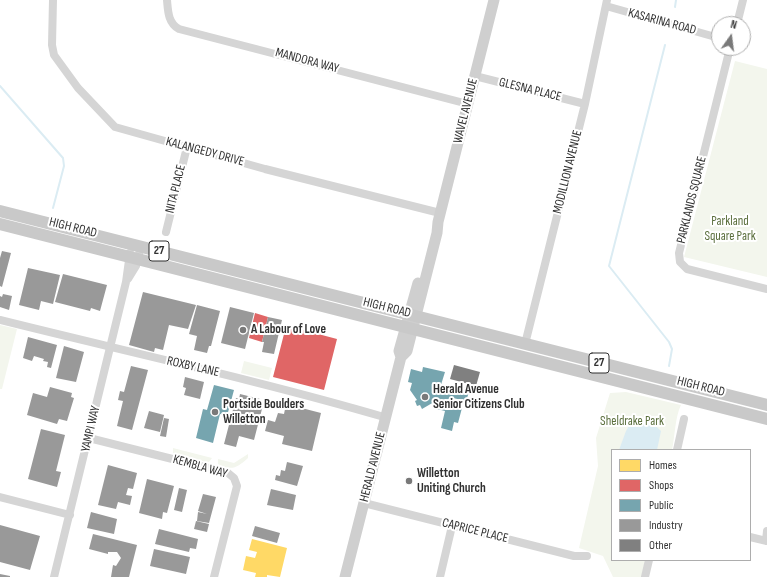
<!DOCTYPE html>
<style>
body{margin:0}
#map{position:relative;width:767px;height:577px;overflow:hidden;background:#fff;font-family:"Sofia Sans Condensed",sans-serif}
canvas{display:block}
.legend{position:absolute;left:611px;top:449px;width:140px;height:112px;box-sizing:border-box;background:#fff;border:1px solid #adadad;margin:0;padding:5px 7px;list-style:none;font-size:12px;color:#313131}
.legend li{display:flex;align-items:center;gap:8px;height:20px}
.legend b{width:20px;border:1px solid #adadad}
.north{position:absolute;left:711px;top:16px;width:40px;height:40px;box-sizing:border-box;background:#fff;border:1px solid #adadad;border-radius:50%;rotate:14deg;font-size:11px;font-weight:700;line-height:16px;text-align:center;color:#313131}
.north::after{content:'';display:block;margin:auto;width:14px;height:18px;background:#797979;clip-path:polygon(50% 0,100% 100%,50% 72%,0 100%)}
</style>
<div id="map">
<canvas width="767" height="577"></canvas>
<ul class="legend">
<li><b style="height:11px;background:#ffd966"></b>Homes</li>
<li><b style="height:11px;background:#e06666"></b>Shops</li>
<li><b style="height:11px;background:#76a5af"></b>Public</li>
<li><b style="height:11px;background:#999"></b>Industry</li>
<li><b style="height:11px;background:#808080"></b>Other</li>
</ul>
<div class="north">N</div>
</div>
<script>
const ctx = document.querySelector('canvas').getContext('2d');
ctx.lineJoin = 'round';
function fill(path, color) { ctx.fillStyle = color; ctx.fill(path, 'evenodd'); }
function strokePath(path, color, width, dash) { ctx.strokeStyle = color; ctx.lineWidth = width; ctx.lineCap = dash ? 'butt' : 'round'; ctx.setLineDash(dash || []); ctx.stroke(path); }
function drawText(font, color, halo, rows, align = 'center') {
  ctx.font = font + ' "Sofia Sans Condensed",sans-serif'; ctx.lineWidth = 4; ctx.setLineDash([]); ctx.textBaseline = 'middle'; ctx.strokeStyle = halo; ctx.fillStyle = color; for (const [text, x, y, turn = 0] of rows) {
    ctx.save(); ctx.translate(x, y); ctx.rotate((+turn || 0) * Math.PI / 180); ctx.textAlign = isNaN(turn) ? turn : align; if (halo) ctx.strokeText(text, 0, 0); ctx.fillText(text, 0, 0); ctx.restore();
  }
}
fill(new Path2D(`
 M735 61 767 69V277L684 257Z
 M0 325 17 329 2 389H0Z
 M244 361 272 368 269 380 241 373Z
 M626 392 681 405C675 417 675 436 672 450H612V560H645L642 577H613L603 556 579 548 598 466 596 438 610 393Z
 M173 448 212 458 209 462H206L173 453Z
 M248 454V458C237 468 232 471 218 464V459L234 463Z`), '#f3f6ed');
fill(new Path2D(`
 M633 419 649 420 661 431 657 450H619L626 431Z`), '#dbecf3');
fill(new Path2D(`
 M252 539 287 548 280 577 267 575V577H255L256 573 243 570 246 556 255 558 257 552 249 550Z`), '#ffd966');
fill(new Path2D(`
 M255 313 268 317 262 342 249 338Z
 M288 326 337 339 324 390 273 377 284 334H286Z`), '#e06666');
fill(new Path2D(`
 M423 367 445 372 440 388 453 392 454 385 470 389 466 401 453 398 451 405 462 408 458 423 454 422 452 431 441 428 445 411 433 408 434 402 422 409 420 405 417 406 415 401 417 400 410 390 412 383 408 382 411 369 422 372Z
 M214 385 234 390 227 416 220 414 213 443 196 438 203 409 207 410Z`), '#76a5af');
fill(new Path2D(`
 M2 251 11 253 2 287 0 286V258Z
 M28 268 60 275 53 304 41 301 39 310 19 305Z
 M63 274 107 285 100 311 91 308 90 311 55 302Z
 M143 292 196 305 188 329 169 325 163 350 155 348 154 352 129 345Z
 M3 294 12 296 9 310 0 307V296L2 297Z
 M197 305 220 311 211 346H209L207 353 194 350 197 336 189 334Z
 M230 307 254 313 245 349 221 343Z
 M268 317 282 320 274 354 262 352 264 342H262Z
 M28 337 57 345 51 368 47 367 48 362 43 361 44 359 34 356 32 361 23 358Z
 M64 346 84 352 76 382 56 378Z
 M131 366 148 370 132 430 117 426 123 401 118 400 120 391 124 392Z
 M185 377 204 382 200 399 184 395 186 388 183 387Z
 M50 387 72 393 71 397 74 398 67 421 59 419 57 424 27 415 33 393 47 397Z
 M240 394 260 399 259 404 263 405 254 440 239 436 236 447 224 444 236 398 239 399Z
 M286 404 321 413 312 451 282 444 284 436 265 431 268 420 275 422 278 413 284 414Z
 M149 411 164 415 160 432 144 428Z
 M164 418 169 419 166 437 160 436Z
 M41 429 65 435 56 471 61 472 57 487 28 479Z
 M287 462 303 466 297 486 275 480 276 475 280 476 281 470 285 471Z
 M108 465 137 473 133 489 128 488 126 495 132 496 130 505 118 502 116 509 98 505Z
 M147 479 174 486 167 513 163 512 162 519 139 513Z
 M179 488 187 490 182 512 174 510Z
 M271 489 296 495 293 510 267 505Z
 M203 494 216 497 209 523 197 521 198 512 207 514 198 511Z
 M91 512 117 519 114 534 87 528Z
 M196 521 209 524 207 532 194 529Z
 M0 525 40 536 30 570 0 562Z
 M255 526 280 533 277 543 252 536Z
 M159 529 198 539 196 549 190 548 189 552 155 544Z
 M93 534 137 545 129 577H111L113 565 116 566 121 558 117 552H108V554L89 549Z
 M154 549 190 557 186 574 150 566Z
 M0 574 10 576V577H0Z`), '#999');
strokePath(new Path2D(`
 M675 7 676 0
 M665 45 609 266 669 342 672 349 669 366
 M0 86 63 158 64 166 53 208`), '#dbecf3', 2);
fill(new Path2D(`
 M454 365 480 372 476 386 450 379Z`), '#808080');
strokePath(new Path2D(`
 M53 0 52 45 54 55 78 88 115 127 265 169 440 213
 M167 0C168 11 168 23 179 29L468 104
 M606 6 719 38
 M737 24 743 0
 M730 48 679 253 680 262 687 269 767 289
 M475 76 585 104
 M166 232 187 147
 M128 279 136 266 141 246
 M0 320C128 352 257 380 384 417
 M525 344 585 104 607 0
 M89 438 228 473 234 478 237 486 214 577
 M677 450 684 419
 M0 497 70 515
 M364 503 574 556H587
 M750 537 767 541
 M766 541 767 531
 M54 577 126 282 130 253
 M440 577 452 526
 M645 577 649 560`), '#d5d5d5', 8);
strokePath(new Path2D(`
 M401 357 407 351 437 233 438 222 494 0
 M345 577 401 357 399 351 418 283`), '#cfcfcf', 11);
strokePath(new Path2D(`
 M0 211 767 405
 M0 224 767 419`), '#c9c9c9', 12);
for (const [x, y, r, color] of [
 [243,330,4,"#797979"],
 [425,397,4,"#797979"],
 [215,412,4,"#797979"],
 [409,481,4,"#797979"]
]) { const dot = new Path2D(); dot.arc(x, y, r, 0, 2 * Math.PI); ctx.fillStyle = color; ctx.fill(dot); strokePath(dot, '#fff', 1.5); }
for (const [x, y, w] of [
 [159,251,20],
 [599,363,20]
]) { const box = new Path2D(); box.roundRect(x - w / 2, y - 10, w, 20, 3); ctx.fillStyle = '#fff'; ctx.fill(box); strokePath(box, '#313131', 1); }
drawText('bold 12px', '#313131', null, [
 ["27",159,251],
 ["27",599,363]
]);
drawText('13px', '#313131', '#fff', [
 ["KASARINA ROAD",662,22,15],
 ["MANDORA WAY",307,61,15],
 ["GLESNA PLACE",530,90,14],
 ["WAVEL AVENUE",466,111,-76],
 ["KALANGEDY DRIVE",205,152,15],
 ["MODILLION AVENUE",568,172,-76],
 ["NITA PLACE",176,189,-76],
 ["PARKLANDS SQUARE",692,200,-76],
 ["HIGH ROAD",73,228,14],
 ["HIGH ROAD",387,308,14],
 ["ROXBY LANE",193,367,13],
 ["HIGH ROAD",701,387,14],
 ["YAMPI WAY",91,429,-77],
 ["KEMBLA WAY",200,467,16],
 ["HERALD AVENUE",373,467,-76],
 ["CAPRICE PLACE",475,531,14]
]);
drawText('13px', '#5a6e3c', '#fff', [
 ["Parkland",730,222],
 ["Square Park",730,237],
 ["Sheldrake Park",632,422]
]);
drawText('bold 13px', '#313131', '#fff', [
 ["A Labour of Love",251,330],
 ["Herald Avenue",433,390],
 ["Senior Citizens Club",433,405],
 ["Portside Boulders",223,405],
 ["Willetton",223,420],
 ["Willetton",417,474],
 ["Uniting Church",417,489]
], 'left');
</script>
